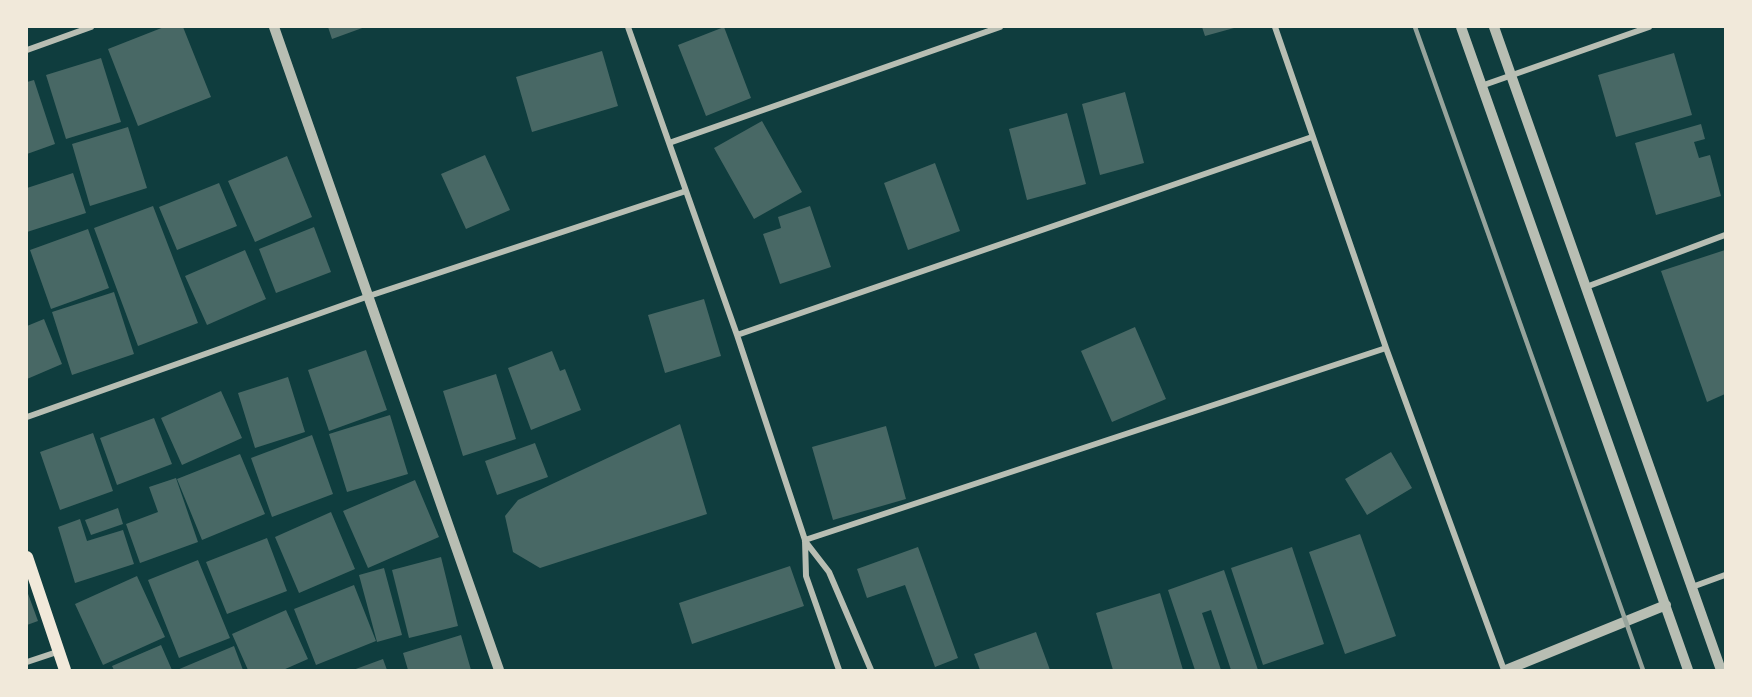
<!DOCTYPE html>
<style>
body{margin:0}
#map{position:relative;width:1752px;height:697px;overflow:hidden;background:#0f3d3e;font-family:"Source Sans 3",sans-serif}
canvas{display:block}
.frame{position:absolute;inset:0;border:28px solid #f1e9da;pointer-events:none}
</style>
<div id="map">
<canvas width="1752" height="697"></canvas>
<div class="frame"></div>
</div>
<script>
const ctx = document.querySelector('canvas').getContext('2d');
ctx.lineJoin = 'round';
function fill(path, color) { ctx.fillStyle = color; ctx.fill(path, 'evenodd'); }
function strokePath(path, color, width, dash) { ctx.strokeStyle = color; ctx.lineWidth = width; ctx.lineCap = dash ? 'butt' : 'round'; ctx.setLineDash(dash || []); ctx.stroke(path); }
fill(new Path2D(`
 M164 27H183L211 97 138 126 108 49Z
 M328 27H365L332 39Z
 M724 27 751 98 706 116 678 45Z
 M1202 27H1234V28L1205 36Z
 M602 51 618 106 532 132 516 77Z
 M1674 53 1692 115 1616 137 1598 75Z
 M101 58 121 122 66 139 46 75Z
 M34 80 55 144 27 154V82Z
 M1125 92 1144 163 1100 175 1082 104Z
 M1067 113 1086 184 1027 200 1009 129Z
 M762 121 802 192 754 219 714 148Z
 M1701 124 1705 139 1694 142 1699 158 1710 155 1721 196 1656 215 1635 143Z
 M128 127 147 188 90 206 72 144Z
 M485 155 510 210 466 229 441 174Z
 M287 156 312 217 255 242 228 181Z
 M935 163 960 231 908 250 884 183Z
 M73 173 86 213 27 232V188Z
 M219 183 237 226 177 250 159 207Z
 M153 206 198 323 138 346 94 228Z
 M810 206 831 267 780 284 763 234 781 228 778 217Z
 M314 227 331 272 276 293 259 249Z
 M88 229 109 288 51 309 30 250Z
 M245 250 266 299 207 325 185 276Z
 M1725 250V394L1707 402 1661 271Z
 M114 292 134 354 72 375 52 312Z
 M704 299 721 356 665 373 648 315Z
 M44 319 62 364 27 379V326Z
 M1135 327 1166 399 1112 422 1081 351Z
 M366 350 387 410 329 431 308 370Z
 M552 351 560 371 565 369 581 410 531 430 508 368Z
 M496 374 516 439 463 456 443 391Z
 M288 377 305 432 255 448 238 393Z
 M221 391 242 438 182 465 161 418Z
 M390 415 408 474 347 492 329 434Z
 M154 418 172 464 117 485 100 438Z
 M680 424 707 514 540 568 513 552 505 516 518 500Z
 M886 426 906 499 833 520 812 447Z
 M93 433 113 491 60 510 40 452Z
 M312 435 333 494 272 517 251 458Z
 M535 443 548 477 497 495 485 461Z
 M1391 452 1412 488 1367 515 1345 479Z
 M240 454 265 514 202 540 177 479Z
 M176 478 198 542 140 563 126 524 158 512 149 487Z
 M415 480 439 537 368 568 343 511Z
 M118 508 123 524 91 535 85 520Z
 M331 512 355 569 299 593 275 537Z
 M80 519 87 541 123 530 134 564 75 583 58 527Z
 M1360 534 1396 636 1345 654 1309 552Z
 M267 538 287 591 227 614 206 562Z
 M918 547 958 658 935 667 905 585 867 598 857 569Z
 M1292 547 1324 644 1263 665 1231 568Z
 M441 557 458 626 409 638 392 570Z
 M198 560 230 638 179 658 148 580Z
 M790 566 804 606 692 644 679 603Z
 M384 568 402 635 377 642 359 575Z
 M1224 570 1258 670H1231L1211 610 1202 613 1221 670H1195L1168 590Z
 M137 576 165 637 103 665 75 604Z
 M354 585 376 641 316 665 294 609Z
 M27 591 38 621 27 625Z
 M1160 593 1183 670H1113L1096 613Z
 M286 610 308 659 283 670H248L232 634Z
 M1036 632 1050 670H980L974 654Z
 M461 635 471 670H408L403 653Z
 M161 645 172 670H114L112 666Z
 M234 646 243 670H177Z
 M383 659 387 670H353Z`), '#486865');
strokePath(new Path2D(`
 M628 27 737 335 805 540 806 576 839 670
 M1275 27 1386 348 1504 670
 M27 50 91 27
 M1481 86 1649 27
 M669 143 1000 27
 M1586 287 1725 235
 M737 335 1312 137
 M27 417 369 296 686 191
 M805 540 1386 348
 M805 541 829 572 871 670
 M1692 587 1725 575
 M27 662 57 652`), '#b8beb3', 6);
strokePath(new Path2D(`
 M274 27 499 670
 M1461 27 1688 670
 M1494 27 1721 670
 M1506 670 1666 605`), '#b8beb3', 10);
strokePath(new Path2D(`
 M27 557 65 670`), '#f1e9da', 12);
strokePath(new Path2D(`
 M1415 27 1643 670`), '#97a49c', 4.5);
</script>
